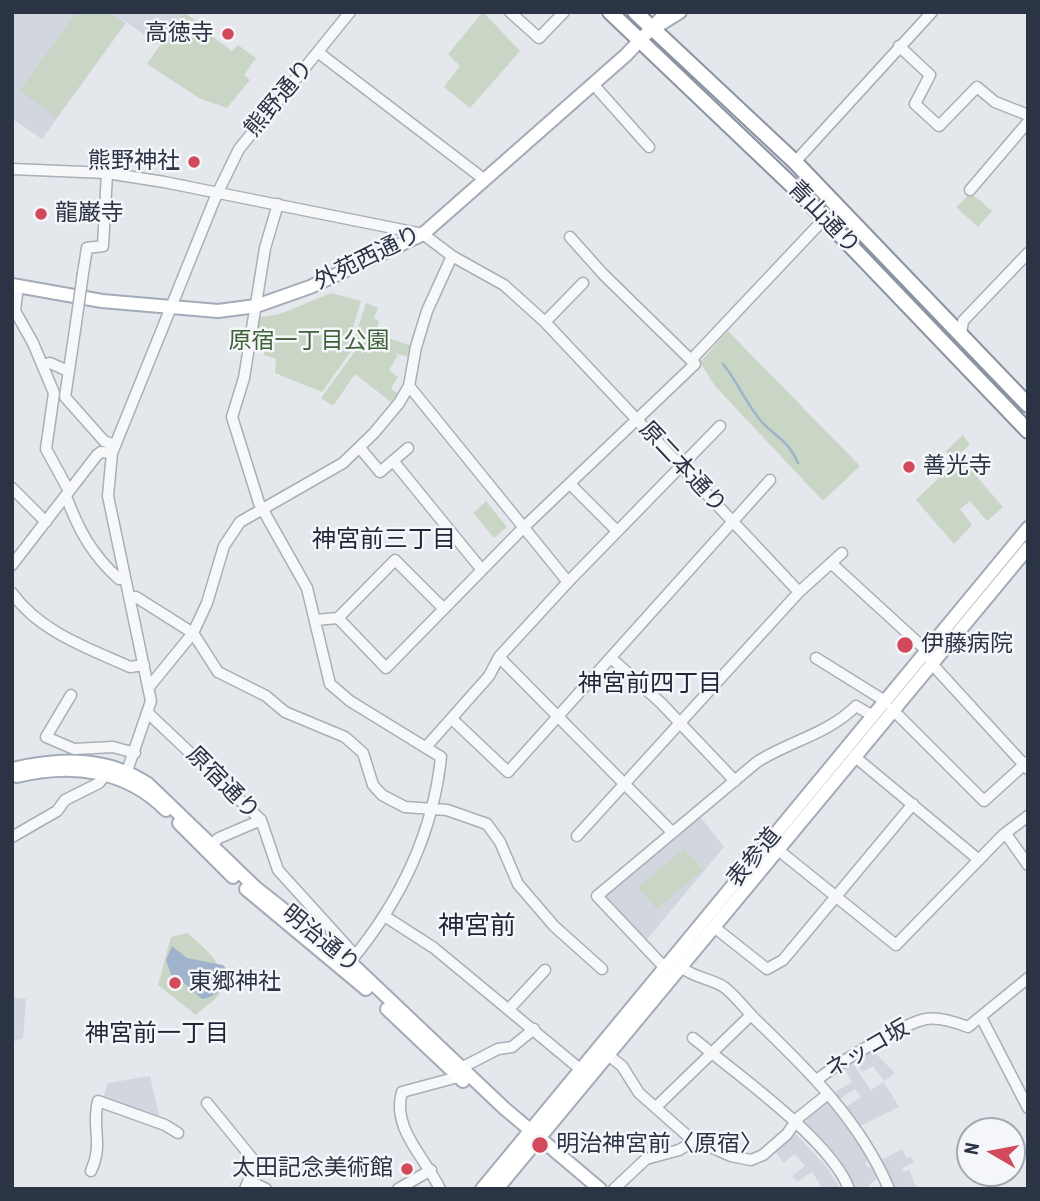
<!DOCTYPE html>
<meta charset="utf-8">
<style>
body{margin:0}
#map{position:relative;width:1040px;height:1201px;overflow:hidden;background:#e4e7ec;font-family:"Roboto Condensed",sans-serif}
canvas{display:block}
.frame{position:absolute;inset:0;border:14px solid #2b3445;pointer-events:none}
.north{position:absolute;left:956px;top:1117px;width:70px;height:70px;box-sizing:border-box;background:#f4f6f9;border:2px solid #a4a8b1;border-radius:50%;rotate:280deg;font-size:19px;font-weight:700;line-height:28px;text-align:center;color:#2b3445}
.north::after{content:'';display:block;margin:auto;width:24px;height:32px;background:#d1495b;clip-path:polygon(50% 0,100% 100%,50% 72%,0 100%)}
</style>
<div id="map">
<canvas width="1040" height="1201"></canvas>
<div class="frame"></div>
<div class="north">N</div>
</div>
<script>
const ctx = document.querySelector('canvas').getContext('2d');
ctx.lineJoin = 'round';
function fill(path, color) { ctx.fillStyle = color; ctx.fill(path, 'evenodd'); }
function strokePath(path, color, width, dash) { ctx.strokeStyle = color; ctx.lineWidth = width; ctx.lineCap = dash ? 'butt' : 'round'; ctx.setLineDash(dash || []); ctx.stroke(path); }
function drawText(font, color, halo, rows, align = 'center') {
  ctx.font = font + ' "Roboto Condensed","Noto Sans JP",sans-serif'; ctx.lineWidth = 5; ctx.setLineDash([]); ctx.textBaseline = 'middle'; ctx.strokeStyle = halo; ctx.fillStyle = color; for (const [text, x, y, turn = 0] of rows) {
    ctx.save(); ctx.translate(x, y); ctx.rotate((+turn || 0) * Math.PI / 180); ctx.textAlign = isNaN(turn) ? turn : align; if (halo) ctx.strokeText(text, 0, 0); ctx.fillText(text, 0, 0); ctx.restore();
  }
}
fill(new Path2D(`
 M12 12 113 13 183 12 159 45 119 17 126 23 42 139 12 119Z
 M698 814 724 847 644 943 603 895Z
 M12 997 26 999 23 1038 12 1042Z
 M871 1049 895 1073 884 1081 873 1066 862 1072 854 1057Z
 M849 1058 871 1090 884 1082 899 1107 856 1128 843 1109 861 1097 855 1089 837 1101 831 1094 852 1082 841 1063Z
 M150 1076 159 1115 155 1120 102 1101 108 1083Z
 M829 1099 871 1158 865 1163 869 1168 874 1164 880 1176 865 1189H854L838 1162 799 1120Z
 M793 1131 826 1166 841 1189H823L812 1172 797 1182 792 1176 805 1166 795 1154 783 1163 774 1149Z
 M902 1149 907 1158 911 1157 914 1162 902 1168 905 1172 909 1170 917 1189H891L878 1162Z`), '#d2d6de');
fill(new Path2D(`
 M77 12H109L125 23 56 118 20 90Z
 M183 12 211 30 209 34 232 51 238 45 256 58 244 75 250 80 227 108 199 98 147 64Z
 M483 12 520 51 470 108 444 87 460 66 448 54Z
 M971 193 992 211 978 227 956 207Z
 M331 293 361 301 349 341 356 344 322 392 275 373 276 359 264 355 266 340 253 337 256 318 280 314Z
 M366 303 378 308 374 318 379 321 376 334 412 346 409 357 391 352 398 355 389 370 398 377 391 388 398 394 391 402 355 374 333 406 321 398 361 343 354 340Z
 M728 331 860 466 823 501 715 386 700 362Z
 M963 435 970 445 958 455 1003 507 987 521 970 501 960 509 972 525 954 544 916 500 954 463 946 451Z
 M486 501 507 527 494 538 473 513Z
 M684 849 703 870 657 909 638 887Z
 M187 933C203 946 238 974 217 997 211 1004 202 1008 196 1015L158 985 171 937Z`), '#c9d6c5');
fill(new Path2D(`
 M172 946 187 958 223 965 227 970C223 984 220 997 202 999L183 982 172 977 166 960Z`), '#9fb4cc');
strokePath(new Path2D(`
 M723 364C738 382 746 404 761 421 777 439 786 437 798 463`), '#9fb4cc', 2.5);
const minor = new Path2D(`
 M510 12 539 38 564 12
 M899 46 930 75 915 104 939 126 977 87 995 102 1028 115
 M319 53 485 180
 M593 84 649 147
 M795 162 932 12
 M12 169 107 173 164 182 423 234 452 256 504 285 545 322 799 592
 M970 190 1028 122
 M278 204 265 248 244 378 232 417 259 503 307 588 330 684 350 701 441 757C433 834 399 903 350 962L343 963
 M83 273 87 248 103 246 107 173
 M18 286 15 311 33 343 54 393 46 449 69 491
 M545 322 583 283
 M76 323 65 397 104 441 114 445
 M961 334 963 321 1028 253
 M691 360 824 219
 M42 365 50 363 68 371
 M409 386 568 582
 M360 448 380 472 408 448
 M394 462 482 570
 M570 484 617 531
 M12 488 46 522
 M66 496C78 529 92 555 119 579L125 578
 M831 563 927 651 931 663 1028 769
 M12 565 97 455 101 452 112 453
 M12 593C40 632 88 648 130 667L144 665
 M129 597H136L193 633 218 672 266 696 285 712 345 737 363 753 373 785 382 795 405 807 447 810 487 824 500 842 518 884 554 926 602 969
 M338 618 395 560 443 608
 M315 620 338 618 386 668 524 527 695 364 603 274 570 237
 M499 657 671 831
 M611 658 661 703 735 781
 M816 658 885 701
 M149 687 193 633 207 603 224 546 240 522 343 463 374 433 399 403 409 386 416 347 427 311 452 256
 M71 695 46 737 74 749 113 747 135 753
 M892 709 984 801 1027 762
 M149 714 261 820 278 870 355 955
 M452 719 508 772 770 480
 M426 747 489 676 499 657 568 582 720 426
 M854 756 979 860
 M125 777 151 701 108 496 112 453 216 196 239 149 350 12
 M1006 834 1028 865
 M577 836 799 592 842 553
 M12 837 57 811 65 800 99 783 106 774
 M212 844 219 838 261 820
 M777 849 896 945 1003 835 1028 816
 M386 917 434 948 580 1069
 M714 927 767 969 783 960 913 804
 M681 967C694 978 710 978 724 987 735 995 744 1008 754 1018 806 1068 860 1120 889 1189
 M665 968 597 896 757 762C790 741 828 734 856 706L873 716
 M509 1009 545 970
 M981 1017 1028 1108
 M693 1038C734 1072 831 1140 849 1189
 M608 1055 622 1066 639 1093 690 1138 731 1156 751 1160 763 1155 787 1134 798 1118 828 1094
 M461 1068 498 1049 512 1047 534 1029
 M817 1080C836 1064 904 1023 926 1019 939 1017 955 1022 968 1027L1028 978
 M207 1103 256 1163 245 1189
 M656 1107 751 1015
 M91 1171C104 1143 91 1128 98 1101L165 1125 178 1133
 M249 1181 266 1189
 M398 1189 431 1170
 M440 1189C425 1157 391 1128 402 1092L458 1077
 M614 1189 646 1159 679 1150 694 1141`);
const major = new Path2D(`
 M656 27 680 12
 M12 285 102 301 218 311 256 306 310 287 423 234 626 55 667 12
 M12 769C60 758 106 756 148 784L256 888 350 962 504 1108 600 1189
 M17 776C71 763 126 769 166 810
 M179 823 233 877
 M246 889 366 989
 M387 1009 463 1081
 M482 1189 1028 528
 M497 1189 1028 548`);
const highway = new Path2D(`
 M610 12 801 194 1028 431
 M635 12 795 162 1028 405`);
strokePath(minor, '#a9aeb7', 13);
strokePath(major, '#a3abb8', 16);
strokePath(highway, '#8b94a3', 18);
strokePath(minor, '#f7f8fa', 10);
strokePath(major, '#fff', 12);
strokePath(highway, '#fff', 14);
const minorBridge = new Path2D(`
 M76 323 83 273`);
strokePath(minorBridge, '#a9aeb7', 13, []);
strokePath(minorBridge, '#f7f8fa', 10);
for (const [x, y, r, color] of [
 [228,34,7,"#d1495b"],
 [194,162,7,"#d1495b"],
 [41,214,7,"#d1495b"],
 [909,467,7,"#d1495b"],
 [905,645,9,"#d1495b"],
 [175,983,7,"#d1495b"],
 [540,1145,9,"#d1495b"],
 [407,1169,7,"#d1495b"]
]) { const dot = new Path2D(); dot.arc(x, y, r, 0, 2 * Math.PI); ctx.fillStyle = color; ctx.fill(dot); strokePath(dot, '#f4f6f9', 2.5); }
drawText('23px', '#2b3445', '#f4f6f9', [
 ["高徳寺",214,34,"right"],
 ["熊野神社",180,162,"right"],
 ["龍巌寺",55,214],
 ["善光寺",923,467],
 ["伊藤病院",921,645],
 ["東郷神社",189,983],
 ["明治神宮前〈原宿〉",556,1145],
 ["太田記念美術館",393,1169,"right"]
], 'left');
drawText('23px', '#2b3445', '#f4f6f9', [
 ["熊野通り",280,99,-50],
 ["青山通り",823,218,46],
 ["外苑西通り",368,259,-26],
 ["原二本通り",682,468,47],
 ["原宿通り",222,784,45],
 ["表参道",755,858,-50],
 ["明治通り",320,940,39],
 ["ネッコ坂",868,1050,-30]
]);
drawText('23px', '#3f6138', '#f4f6f9', [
 ["原宿一丁目公園",309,342]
]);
drawText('24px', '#1d2536', '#f4f6f9', [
 ["神宮前三丁目",384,541],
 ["神宮前四丁目",650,685],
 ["神宮前一丁目",157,1035]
]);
drawText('26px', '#1d2536', '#f4f6f9', [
 ["神宮前",477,927]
]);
</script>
